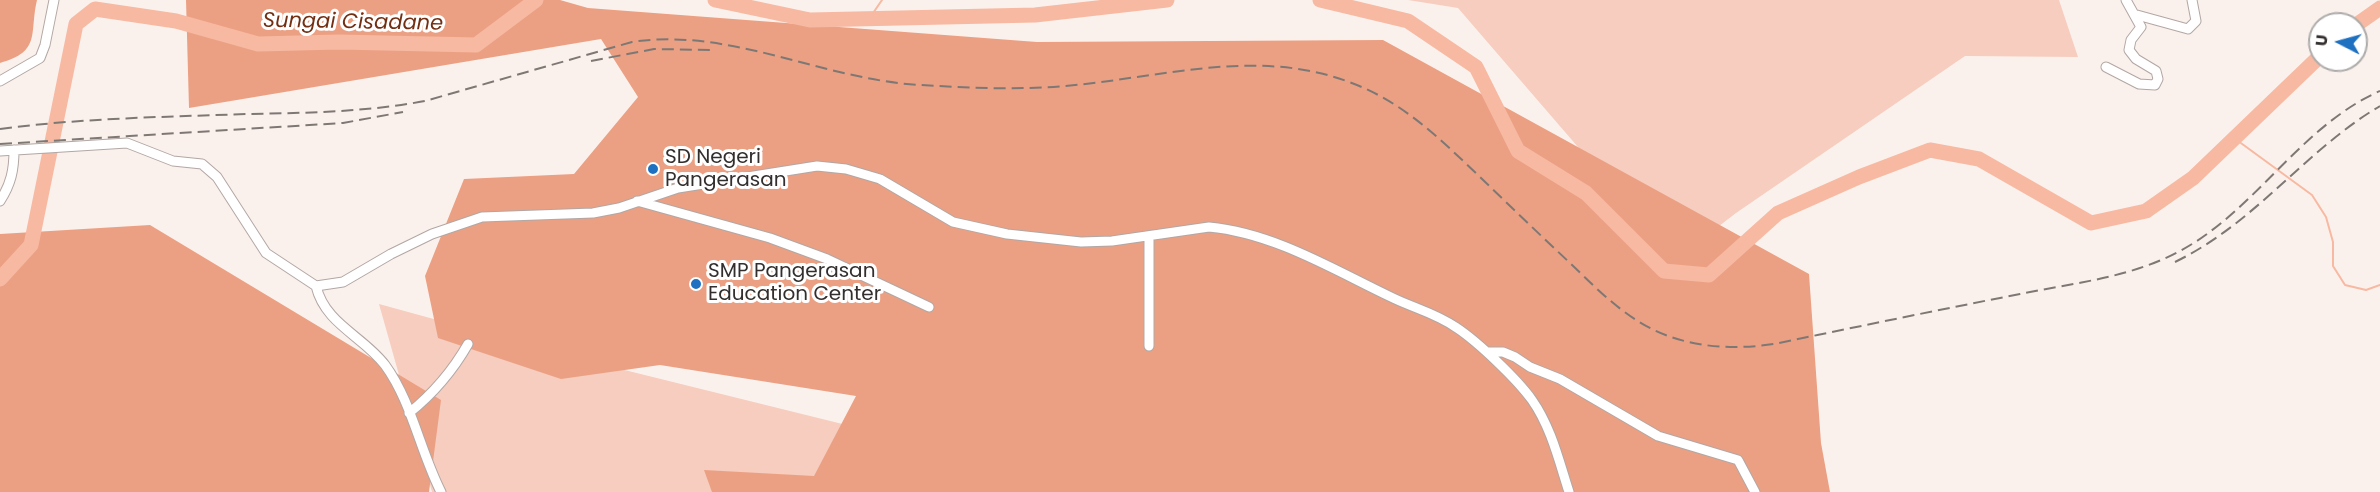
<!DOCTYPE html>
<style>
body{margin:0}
#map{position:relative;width:2380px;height:492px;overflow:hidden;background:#fbf1ec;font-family:Poppins,sans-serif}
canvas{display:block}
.north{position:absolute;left:2308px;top:12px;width:60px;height:60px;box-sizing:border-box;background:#fff;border:2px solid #adacab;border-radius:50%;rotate:276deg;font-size:16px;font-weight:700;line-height:24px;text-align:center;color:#332f2e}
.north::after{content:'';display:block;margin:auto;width:21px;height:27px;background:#1e71c0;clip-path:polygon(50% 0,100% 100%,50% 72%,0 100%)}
</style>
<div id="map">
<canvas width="2380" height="492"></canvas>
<div class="north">U</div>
</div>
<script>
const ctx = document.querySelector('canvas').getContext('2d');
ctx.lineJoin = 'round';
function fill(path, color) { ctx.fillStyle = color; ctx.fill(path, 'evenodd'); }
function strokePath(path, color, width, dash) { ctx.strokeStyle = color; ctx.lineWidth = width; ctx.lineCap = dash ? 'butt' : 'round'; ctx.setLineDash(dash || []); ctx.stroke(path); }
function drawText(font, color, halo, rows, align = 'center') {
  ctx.font = font + ' Poppins,sans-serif'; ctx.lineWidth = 6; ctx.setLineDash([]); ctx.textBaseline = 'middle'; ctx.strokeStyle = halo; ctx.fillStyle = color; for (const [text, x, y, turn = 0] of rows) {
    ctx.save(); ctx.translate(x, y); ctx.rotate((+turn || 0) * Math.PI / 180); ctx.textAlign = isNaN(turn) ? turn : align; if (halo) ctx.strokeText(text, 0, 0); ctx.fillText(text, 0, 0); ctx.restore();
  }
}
fill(new Path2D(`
 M1408 0H2059L2078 57 1965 56 1736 213 1697 243 1628 205 1458 8Z
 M379 304 572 357 1024 469 1055 492H432Z`), '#f6cdbe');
fill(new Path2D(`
 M0 0H37C29 34 42 51 0 63Z
 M186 0H560L588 8 1037 42 1383 40 1809 274 1821 443 1830 492H712L704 470 814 476 856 396 660 365 561 379 438 338 425 276 464 179 574 174 638 97 601 39 189 108Z
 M150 225 441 400 429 492H0V234Z`), '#eba083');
strokePath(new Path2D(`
 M869 19 882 0
 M2234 138 2312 195 2326 217 2333 242V266L2345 285 2366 290 2380 285`), '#f7b9a2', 2);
strokePath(new Path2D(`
 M715 0 810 20 1035 15 1167 0
 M1320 0 1408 21 1476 67 1518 151 1586 193 1664 271 1709 275 1778 213 1859 177 1930 150 1979 159 2091 223 2146 211 2193 178 2320 56
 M2356 25 2380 8
 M0 279 31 245 76 24 95 9 176 21 258 44 339 42 476 45 536 0`), '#f7b9a2', 15);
const minor = new Path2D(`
 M2137 15 2188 29 2196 21 2192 0
 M2106 67 2139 84 2155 85 2158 79 2156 71 2136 59 2129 50 2131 40 2141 27 2126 0
 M0 81 40 58 45 45 54 0
 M0 151 127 143 173 161 202 164 217 177 266 253 316 286 343 282 391 254 432 234 482 217 593 213 619 208 678 188 817 166 846 169 880 179 953 222 1007 234 1081 242 1112 241 1209 227C1274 233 1334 270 1391 297 1413 308 1436 313 1457 328 1478 342 1517 379 1532 400 1551 427 1559 461 1569 492
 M0 201C11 184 14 170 14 150
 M637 201 770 238 827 259 929 307
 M1149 237V346
 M316 286C325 324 363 336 385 365 412 402 420 451 441 492
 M1487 352H1503L1515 357 1530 367 1560 379 1658 436 1738 460 1755 492
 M409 413C434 393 452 372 468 344`);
strokePath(minor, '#b2a7a4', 11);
strokePath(minor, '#fff', 9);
strokePath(new Path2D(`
 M591 61 654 49 713 50
 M0 129C82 118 165 117 247 114 307 113 366 112 425 101L632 42C731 27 823 80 921 85 968 88 1018 90 1065 86 1160 78 1256 47 1349 82 1402 101 1439 138 1479 176 1509 205 1539 234 1570 263 1595 287 1620 313 1652 329 1690 348 1733 350 1774 344 1856 327 1938 310 2020 294 2073 283 2129 278 2178 252 2255 212 2300 126 2380 91
 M0 144 343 123 403 112
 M2175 262C2257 222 2304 151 2380 106`), '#7e7875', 2, [12, 6]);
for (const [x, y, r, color] of [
 [653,169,6,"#1e71c0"],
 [696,284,6,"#1e71c0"]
]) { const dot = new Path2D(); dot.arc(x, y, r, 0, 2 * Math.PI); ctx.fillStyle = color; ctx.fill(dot); strokePath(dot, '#fff', 2); }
drawText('20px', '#332f2e', '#fff', [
 ["SD Negeri",665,158],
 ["Pangerasan",665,181],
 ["SMP Pangerasan",708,272],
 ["Education Center",708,295]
], 'left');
drawText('italic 21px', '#722f13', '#fff', [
 ["Sungai Cisadane",353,23,1]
]);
</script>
